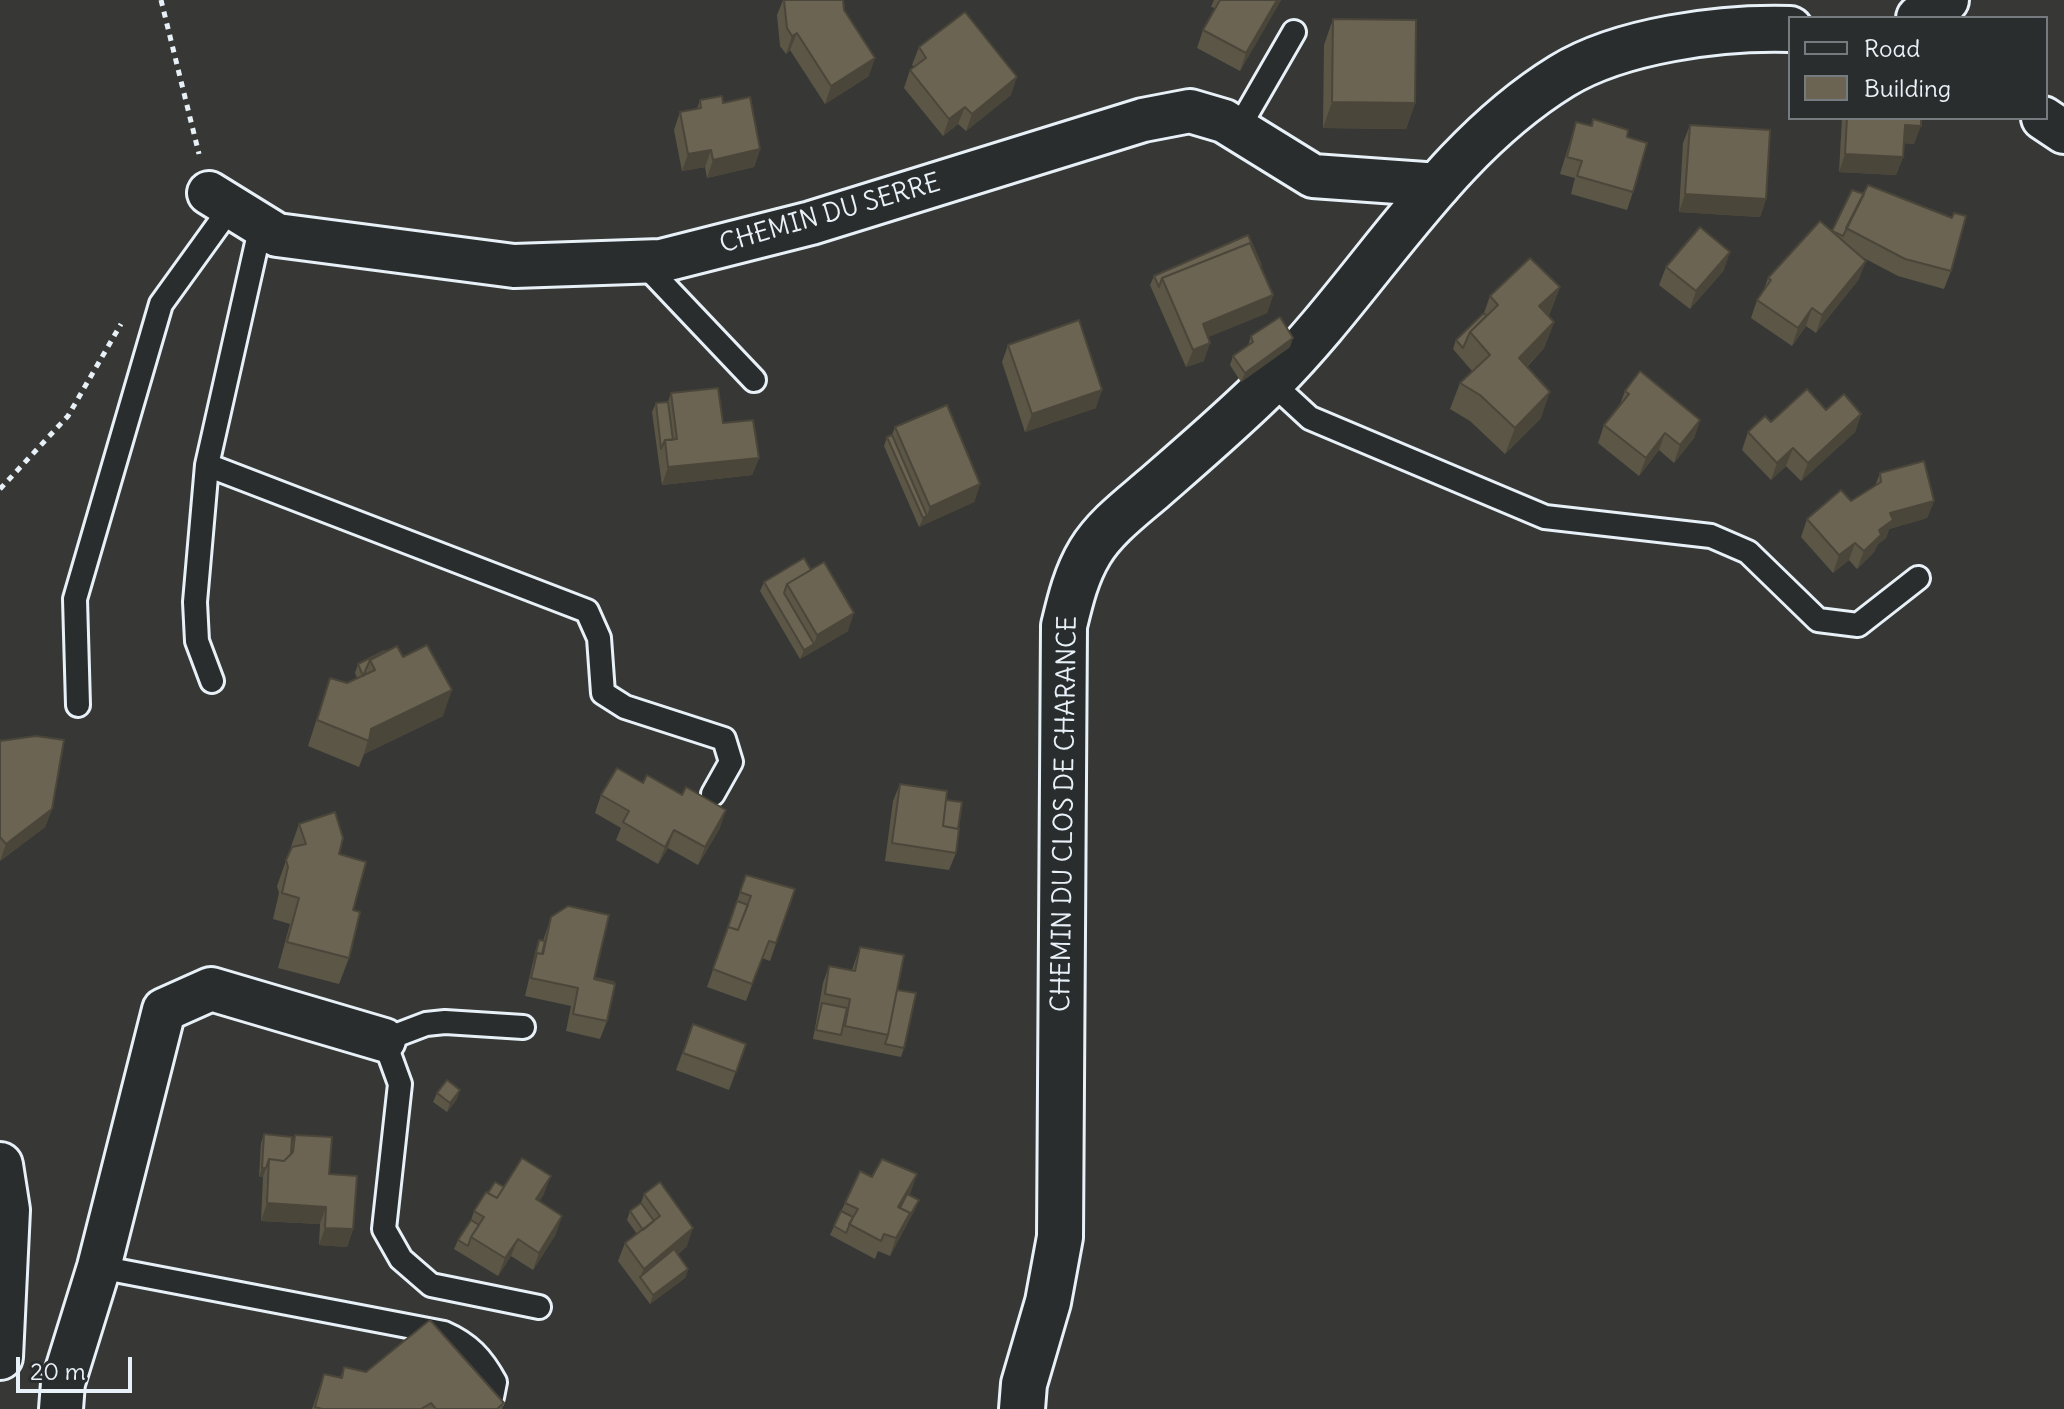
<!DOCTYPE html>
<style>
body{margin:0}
#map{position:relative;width:2064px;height:1409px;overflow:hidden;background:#373835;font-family:Delius,sans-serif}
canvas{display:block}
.legend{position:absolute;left:1788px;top:16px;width:260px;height:104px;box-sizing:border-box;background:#2a2d2e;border:2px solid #767b7f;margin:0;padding:10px 14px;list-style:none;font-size:24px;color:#e8f1f8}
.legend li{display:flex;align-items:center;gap:16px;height:40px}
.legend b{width:40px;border:2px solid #767b7f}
.scale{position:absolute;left:16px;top:1357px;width:116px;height:36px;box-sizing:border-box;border:4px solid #e8f1f8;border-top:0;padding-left:10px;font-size:24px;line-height:28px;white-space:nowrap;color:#e8f1f8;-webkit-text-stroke:6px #2a2d2e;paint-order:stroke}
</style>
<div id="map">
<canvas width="2064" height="1409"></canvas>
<ul class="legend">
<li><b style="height:10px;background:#2a2d2e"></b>Road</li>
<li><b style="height:22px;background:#6b6453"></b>Building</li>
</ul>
<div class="scale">20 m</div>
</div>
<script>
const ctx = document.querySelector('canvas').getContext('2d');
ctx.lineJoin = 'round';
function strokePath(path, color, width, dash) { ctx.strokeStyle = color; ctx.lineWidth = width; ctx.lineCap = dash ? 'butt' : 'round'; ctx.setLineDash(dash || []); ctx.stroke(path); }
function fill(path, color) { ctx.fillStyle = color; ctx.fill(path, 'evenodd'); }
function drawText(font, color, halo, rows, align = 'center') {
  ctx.font = font + ' Delius,sans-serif'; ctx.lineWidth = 8; ctx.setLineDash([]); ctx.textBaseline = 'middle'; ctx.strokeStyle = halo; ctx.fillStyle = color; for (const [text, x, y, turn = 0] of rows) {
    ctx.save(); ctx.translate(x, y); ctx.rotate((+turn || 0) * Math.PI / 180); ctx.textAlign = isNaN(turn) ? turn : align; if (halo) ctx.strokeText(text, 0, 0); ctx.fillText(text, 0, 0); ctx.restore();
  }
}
const lane = new Path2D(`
 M1238 129 1294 32
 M261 225 207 465 587 611 599 638 603 693 625 707 724 739 731 762 713 794
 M642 262 754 380
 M1271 382 1310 418 1545 517 1711 536 1748 552 1818 620 1858 625 1918 578
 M207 465 195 602 197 641 212 681
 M78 705 75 599 161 304 231 207
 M523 1027 445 1022 426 1024 384 1040 400 1084 384 1229 401 1259 431 1285 539 1307
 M99 1267 444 1333C469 1344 482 1358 495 1382L492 1397`);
const street = new Path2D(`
 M2043 118 2064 132
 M209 193 277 235 514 266 661 261 811 223 1143 120 1190 111 1224 121 1313 176 1439 185
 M61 1409 63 1383 99 1267 164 1010 211 989 384 1040`);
const secondary = new Path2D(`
 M1919 18 1934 12 1946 0
 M0 1165 7 1210 0 1357
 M1022 1409 1024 1384 1048 1302 1060 1237 1064 626C1070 601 1076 575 1090 552 1105 527 1132 507 1154 488 1193 454 1234 419 1271 382 1370 283 1440 151 1562 76 1621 40 1720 27 1790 29`);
strokePath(lane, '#e8f1f8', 28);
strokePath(street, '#e8f1f8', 48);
strokePath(secondary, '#e8f1f8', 50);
strokePath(new Path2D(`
 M161 0 199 154
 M0 489 68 416 121 324`), '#e8f1f8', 5, [6, 6]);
strokePath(lane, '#2a2d2e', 22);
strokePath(street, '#2a2d2e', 42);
strokePath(secondary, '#2a2d2e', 44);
fill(new Path2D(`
 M783 0H843L844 10 869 76 825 104 790 50 786 54 780 46 777 15Z
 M1214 0H1281L1240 71 1197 48 1203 30 1215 8 1211 7Z
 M1333 19 1415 103 1406 129 1323 128 1324 45Z
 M919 47 1011 95 966 131 958 124 943 136 904 88 910 70 914 67 912 65Z
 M700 100 723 103 760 149 754 167 707 178 705 167 682 171 674 130 680 112 697 109Z
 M1842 118H1921L1914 144 1904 143 1903 157 1896 175 1839 172Z
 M1593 119 1633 192 1627 210 1571 194 1575 178 1560 174 1576 122 1591 126Z
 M1690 125 1766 199 1760 217 1679 212 1683 143Z
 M1852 190 1951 271 1944 289 1898 276 1860 256 1859 279 1816 333 1806 326 1792 346 1751 318 1757 300 1763 292 1768 278 1832 231Z
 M1666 267 1724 270 1690 309 1659 285Z
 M1154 276 1273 295 1267 313 1208 337 1204 361 1186 367 1150 285Z
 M1560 287 1550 313 1548 316 1554 322 1544 348 1527 367 1541 418 1505 454 1470 421 1450 409 1460 383 1472 371 1453 349 1456 340 1484 313 1490 296Z
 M1251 336 1290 347 1241 382 1230 365 1233 356 1248 346Z
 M1008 345 1096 408 1025 432 1002 362Z
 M1625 391 1700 420 1694 438 1674 463 1659 450 1639 476 1598 443 1604 425 1619 407Z
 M671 393 723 423 759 458 752 475 662 485 652 412 656 403 668 402Z
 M1826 410 1861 414 1855 432 1801 481 1786 466 1771 480 1742 450 1748 432 1771 422Z
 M895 427 980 484 974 502 919 527 884 446 887 437 892 435Z
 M1880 473 1934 501 1927 518 1889 529 1886 538 1878 544 1874 552 1857 569 1849 560 1833 573 1801 537 1807 519 1851 501 1875 486Z
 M811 570 848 631 800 659 760 591 764 582Z
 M384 651 403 657 443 716 364 754 359 767 308 746 330 678 347 683 357 678 355 673 358 664Z
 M0 739 52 809 45 827 0 861Z
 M900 784 946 800 958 829 956 853 949 870 885 861 893 801Z
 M601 795 720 828 698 865 668 848 658 864 616 840 621 828 595 813Z
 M299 824 339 854 353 910 349 958 339 984 278 968 290 924 273 919 279 893 277 886Z
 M746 875 795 889 770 961 762 958 746 1001 707 987Z
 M551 917 595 978 607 1021 600 1039 566 1031 571 1006 525 996 536 949 539 940 543 941Z
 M860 947 897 990 904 1048 901 1057 813 1039 823 983 829 966 852 970Z
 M693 1024 746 1044 729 1090 676 1070Z
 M437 1093 457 1099 447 1112 433 1102Z
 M264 1134 291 1146 295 1135 329 1174 353 1229 347 1247 319 1245 320 1224 261 1221 263 1177H259L261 1143Z
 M872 1177 911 1192 909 1195 915 1209 890 1256 878 1251 875 1259 830 1235 845 1203Z
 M504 1187 544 1194 539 1201 556 1234 533 1270 511 1256 498 1276 454 1249 458 1240 471 1220 474 1211 488 1193Z
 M644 1194 687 1246 678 1254 688 1269 685 1278 650 1304 618 1261 625 1243 637 1234 627 1220 630 1211 641 1203Z
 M344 1367 504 1403 502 1409H312L324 1374 340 1378Z`), '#5c5647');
fill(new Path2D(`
 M1277 0H1281L1240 71 1246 53Z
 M797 33 790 50 786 54 792 36Z
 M875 58 869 76 825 104 831 86Z
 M1017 77 1011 95 966 131 972 114Z
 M1332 102 1415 103 1406 129 1323 128Z
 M965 107 958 124 943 136 949 119Z
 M1905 125 1921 126 1914 144 1898 143Z
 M760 149 754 167 707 178 713 160Z
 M711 150 705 167 682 171 688 154Z
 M1845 154 1903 157 1896 175 1839 172Z
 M1685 194 1766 199 1760 217 1679 212Z
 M1730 252 1724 270 1690 309 1696 291Z
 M1866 261 1859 279 1816 333 1822 315Z
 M1560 287 1550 313 1530 332 1539 306Z
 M1273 295 1267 313 1196 342 1203 324Z
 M1812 308 1806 326 1792 346 1798 328Z
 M1554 322 1544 348 1510 384 1519 358Z
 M1293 338 1290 347 1241 382 1245 373Z
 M1210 343 1204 361 1186 367 1193 350Z
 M1102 390 1096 408 1025 432 1032 414Z
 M1550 392 1541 418 1505 454 1515 428Z
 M1861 414 1855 432 1801 481 1808 463Z
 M1700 420 1694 438 1674 463 1680 445Z
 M1665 433 1659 450 1639 476 1646 458Z
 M1793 448 1786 466 1771 480 1777 463Z
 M759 458 752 475 662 485 668 467Z
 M980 484 974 502 919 527 923 518 927 516 930 507Z
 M1934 501 1927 518 1889 529 1886 538 1878 544 1874 552 1857 569 1864 551 1890 513Z
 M1855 543 1849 560 1833 573 1839 555Z
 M854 613 848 631 800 659 804 650 814 644 817 635Z
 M452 690 443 716 364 754 371 729Z
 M52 809 45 827 0 861 6 844Z
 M726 810 720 828 698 865 705 847Z
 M674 830 668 848 658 864 665 847Z
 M460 1090 457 1099 447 1112 450 1103Z
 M262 1168H266L263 1177H259Z
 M917 1174 911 1192 897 1217 898 1207Z
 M551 1176 544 1194 530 1217 536 1199Z
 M919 1200 915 1209 890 1256 896 1238 910 1213Z
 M267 1203 326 1207 320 1224 261 1221Z
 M562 1216 556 1234 533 1270 539 1253Z
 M325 1228 353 1229 347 1247 319 1245Z
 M693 1228 687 1246 643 1281 640 1277 644 1269Z
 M518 1239 511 1256 498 1276 505 1258Z
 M688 1269 685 1278 650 1304 653 1295Z`), '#4b463a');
const building = new Path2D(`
 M784 0H843L844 10 875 58 831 86 797 33 792 36 787 28Z
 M1220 0H1277L1246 53 1203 30Z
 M965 12 1017 77 972 114 965 107 949 119 910 70 926 58 919 47Z
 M1333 19 1416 20 1415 103 1332 102Z
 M722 96 723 103 750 97 760 149 713 160 711 150 688 154 680 112 701 108 700 100Z
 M1847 118H1921V126L1905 125 1903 157 1845 154Z
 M1593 119 1628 130 1627 137 1647 143 1633 192 1577 176 1582 161 1567 157 1576 122 1592 126Z
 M1690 125 1770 130 1766 199 1685 194Z
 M1868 185 1952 218 1954 213 1966 216 1951 271 1905 259 1846 228Z
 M1852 190 1864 194 1843 236 1832 231Z
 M1820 221 1866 261 1822 315 1812 308 1798 328 1757 300 1771 280 1768 278Z
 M1700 227 1730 252 1696 291 1666 267Z
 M1248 235 1261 265 1250 243 1162 278 1159 287 1154 276Z
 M1250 243 1273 295 1203 324 1210 343 1193 350 1162 278Z
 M1530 258 1560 287 1539 306 1554 322 1519 358 1550 392 1515 428 1480 395 1460 383 1490 355 1470 332 1498 305 1490 296Z
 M1484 313 1486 316 1470 332 1463 348 1456 340Z
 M1280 317 1293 338 1245 373 1233 356 1253 342 1251 336Z
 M1079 320 1102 390 1032 414 1008 345Z
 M1640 371 1700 420 1680 445 1665 433 1646 458 1604 425 1629 394 1625 391Z
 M718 388 723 423 753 420 759 458 668 467 665 440 677 439 671 393Z
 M1807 389 1826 410 1844 394 1861 414 1808 463 1793 448 1777 463 1748 432 1765 416 1771 422Z
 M668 402 673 440H665L661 449 656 403Z
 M947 405 980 484 930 507 895 427Z
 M892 435 927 516 923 518 887 437Z
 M1924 461 1934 501 1890 513 1893 520 1879 530 1881 535 1864 551 1855 543 1839 555 1807 519 1841 490 1851 501 1881 482 1880 473Z
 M804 558 811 570 787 584 784 593 814 644 804 650 764 582Z
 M824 562 854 613 817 635 787 584Z
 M427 645 452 690 371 729 369 741 317 720 330 678 347 683 375 670 370 660 397 646 403 657Z
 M384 651 385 652 370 660 363 676 358 664Z
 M36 736 64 740 52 809 6 844 0 837V741Z
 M617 768 643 783 647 775 682 795 686 787 726 810 705 847 674 830 665 847 623 822 629 811 601 795Z
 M900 784 947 791 943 826 959 829 956 853 892 843Z
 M946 800 962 802 958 829 943 826Z
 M335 812 343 838 339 854 366 862 353 910 360 912 349 958 287 942 299 898 282 893 288 867 286 860 292 847 306 844 299 824Z
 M746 875 795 889 776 943 769 941 752 984 713 969 728 927 738 930 751 896 740 892Z
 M737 901 748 905 738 930 728 927 725 936Z
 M568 906 609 915 594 979 615 984 607 1021 573 1014 578 988 531 978 537 953 543 954 551 917Z
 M539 940 545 941 542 954 537 953 534 962Z
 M860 947 904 955 888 1035 845 1026 850 999 825 994 829 966 855 971Z
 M595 978 614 982V984L594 979Z
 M897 990 916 993 904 1048 885 1044 888 1035Z
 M822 1003 847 1008 841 1035 816 1030Z
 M693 1024 746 1044 736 1072 683 1053Z
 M447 1080 460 1090 450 1103 437 1093Z
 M264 1134 292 1137 291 1154 284 1161 269 1159 266 1168H262Z
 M295 1135 332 1137 329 1174 357 1176 353 1229 325 1228 326 1207 267 1203 269 1159 284 1161 293 1152Z
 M522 1158 551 1176 536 1199 562 1216 539 1253 518 1239 505 1258 471 1237 484 1217 474 1211 486 1192 497 1198Z
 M882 1159 917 1174 898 1207 910 1213 896 1238 884 1234 881 1241 849 1224 858 1209 845 1203 860 1171 872 1177Z
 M495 1182 504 1187 497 1198 488 1193Z
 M660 1182 693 1228 644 1269 625 1243 660 1216 644 1194Z
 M907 1194 919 1200 906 1222 910 1213 900 1208Z
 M641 1203 654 1221 643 1230 630 1211Z
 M841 1211 853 1217 846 1233 834 1226Z
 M471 1220 479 1225 471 1237 468 1246 458 1240Z
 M674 1249 688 1269 653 1295 640 1277Z
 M430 1320 504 1403 497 1409H436L431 1403 421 1409H322L315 1407 324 1374 342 1378 344 1367 366 1372Z`);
fill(building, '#6b6453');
strokePath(building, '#4b463a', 2);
drawText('26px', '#e8f1f8', '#2a2d2e', [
 ["CHEMIN DU SERRE",830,214,-16],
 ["CHEMIN DU CLOS DE CHARANCE",1065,814,-89]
]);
</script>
